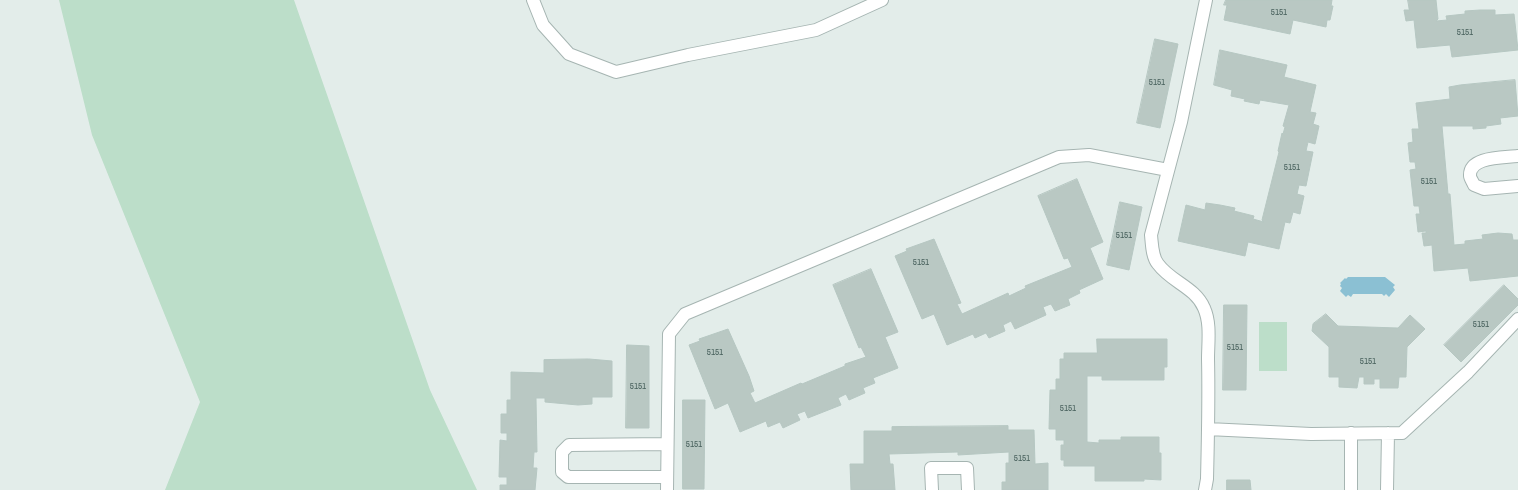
<!DOCTYPE html>
<style>
body{margin:0}
canvas{display:block;background:#e3edea}
</style>
<canvas width="1518" height="490"></canvas>
<script>
const ctx = document.querySelector('canvas').getContext('2d');
ctx.lineJoin = 'round';
function fill(path, color) { ctx.fillStyle = color; ctx.fill(path, 'evenodd'); }
function strokePath(path, color, width, dash) { ctx.strokeStyle = color; ctx.lineWidth = width; ctx.lineCap = dash ? 'butt' : 'round'; ctx.setLineDash(dash || []); ctx.stroke(path); }
function drawText(font, color, halo, rows, align = 'center') {
  ctx.font = font + ' "Archivo Narrow",sans-serif'; ctx.lineWidth = 3; ctx.setLineDash([]); ctx.textBaseline = 'middle'; ctx.strokeStyle = halo; ctx.fillStyle = color; for (const [text, x, y, turn = 0] of rows) {
    ctx.save(); ctx.translate(x, y); ctx.rotate((+turn || 0) * Math.PI / 180); ctx.textAlign = isNaN(turn) ? turn : align; if (halo) ctx.strokeText(text, 0, 0); ctx.fillText(text, 0, 0); ctx.restore();
  }
}
fill(new Path2D(`
 M59 0H294L430 390 477 490H165L200 402 92 135Z
 M1259 322H1287V371H1259Z`), '#bcdec9');
fill(new Path2D(`
 M1348 277H1385L1395 285 1393 287 1395 290 1389 297 1386 294 1384 296 1382 294H1353L1351 297 1348 295 1346 297 1340 291 1342 288 1340 286 1341 284 1340 283 1345 278 1346 279Z`), '#8bc0d3');
const building = new Path2D(`
 M1226 0H1332L1331 6H1333L1330 20H1327L1326 27 1293 20 1290 34 1224 20 1227 5H1224Z
 M1408 0H1436L1438 19 1436 21 1447 20 1446 16 1465 14V11L1480 10H1495V15L1514 14 1518 50 1452 57 1450 45 1417 48 1414 20 1406 21 1404 10H1409Z
 M1155 39 1178 44 1160 128 1137 123Z
 M1220 50 1287 65 1284 77 1316 85 1310 112 1316 113 1313 124 1319 126 1315 144 1308 142 1306 151 1313 152 1306 186 1299 185 1297 194 1304 196 1300 214 1293 212 1290 223 1285 222 1279 249 1248 242 1245 256 1178 241 1186 205 1205 210 1206 203 1220 205 1235 208 1234 211 1254 216 1253 219 1264 222 1262 220 1279 152 1278 151 1282 133 1283 134 1285 127 1283 126 1289 105 1260 100 1259 104 1244 101 1245 99 1231 96 1232 90 1214 85Z
 M1515 80 1518 116 1500 118 1501 124 1486 126V128L1473 129V126H1442L1448 194H1450L1454 245 1465 244V241L1483 239 1482 235 1498 233 1512 234 1513 240H1518V276L1470 281 1468 268 1434 271 1432 245 1424 246 1422 233H1426V231L1418 232 1416 214H1420L1419 206H1414L1410 170 1416 169 1415 162H1410L1408 143 1413 142 1412 129H1419L1416 103 1450 99 1449 87 1460 85Z
 M1077 179 1103 242 1090 248 1103 279 1079 290 1080 293 1068 299 1070 305 1055 311 1051 304 1043 307 1046 315 1015 329 1011 321 1003 325 1005 331 989 338 986 333 975 338 973 334 947 345 934 314 922 319 895 256 907 251 906 249 934 239 961 303 957 304 962 314 1008 293 1009 296 1026 288 1025 286 1072 267 1068 258 1064 259 1038 196Z
 M1120 202 1142 207 1129 270 1107 265Z
 M871 269 898 332 885 337 898 368 873 378 875 383 863 388 865 393 849 400 846 394 838 398 841 405 808 418 805 411 797 414 800 420 783 428 780 422 768 427 766 421 740 432 728 403 715 409 689 345 700 341 699 339 728 329 749 376 754 391 750 393 755 403 801 383 802 384 845 366V364L866 357 861 347 859 348 833 285Z
 M1504 285 1518 299V305L1461 362 1444 345Z
 M1224 305H1247L1246 390H1223Z
 M1326 314 1338 326 1398 328 1410 315 1425 329 1407 347 1406 377H1399L1398 388H1380V379H1374V384H1364V377H1359L1357 388 1339 387V377H1329V347L1312 331 1313 324Z
 M1097 339H1167V367H1164V380H1102V376H1087V442L1099 443V440H1121V437H1159V453H1161V480L1144 479V481H1095V466H1064V460H1061V445H1064V440H1056V429H1049L1050 390H1056V379H1060V359H1064V353H1097Z
 M627 345 649 346V428H626Z
 M589 359 612 361V397H592V404L578 405 545 402V398H536L537 452H534L533 468H537L535 490H500V485H507V477H499L500 440 507 441V433H501V414H507V400H511V372L544 373V360Z
 M683 400H705L704 489H683Z
 M1008 426V430H1034L1035 464 1048 463V490H1002V482H1006V463H1009V452L958 455V452L889 454 890 464H893L895 490H851L850 464H864V431H892V427Z
 M1227 480H1250L1251 490H1227Z`);
fill(building, '#b9c8c3');
strokePath(building, '#b6c7c2', 1);
const minor = new Path2D(`
 M533 0 543 25 569 54 616 72 688 55 816 30 882 0
 M1518 156C1504 158 1469 156 1470 176 1470 178 1473 182 1474 185L1484 189 1518 186
 M1208 429 1311 434 1402 433 1468 372 1518 319
 M1351 433V490
 M667 477H568L562 472V452L569 445 667 444
 M667 490 669 334 685 314 1059 157 1089 155 1168 170
 M932 490 931 468H967L968 490
 M1205 490 1207 479C1208 439 1209 399 1208 359 1208 343 1211 323 1204 308 1195 287 1171 282 1158 264 1152 257 1152 244 1151 235L1181 122 1206 0
 M1387 490 1388 433`);
strokePath(minor, '#a6b5b2', 14);
strokePath(minor, '#fff', 12);
drawText('9px', '#48615d', null, [
 ["5151",1279,13],
 ["5151",1465,33],
 ["5151",1157,83],
 ["5151",1292,168],
 ["5151",1429,182],
 ["5151",1124,236],
 ["5151",921,263],
 ["5151",1481,325],
 ["5151",1235,348],
 ["5151",715,353],
 ["5151",1368,362],
 ["5151",638,387],
 ["5151",1068,409],
 ["5151",694,445],
 ["5151",1022,459]
]);
</script>
